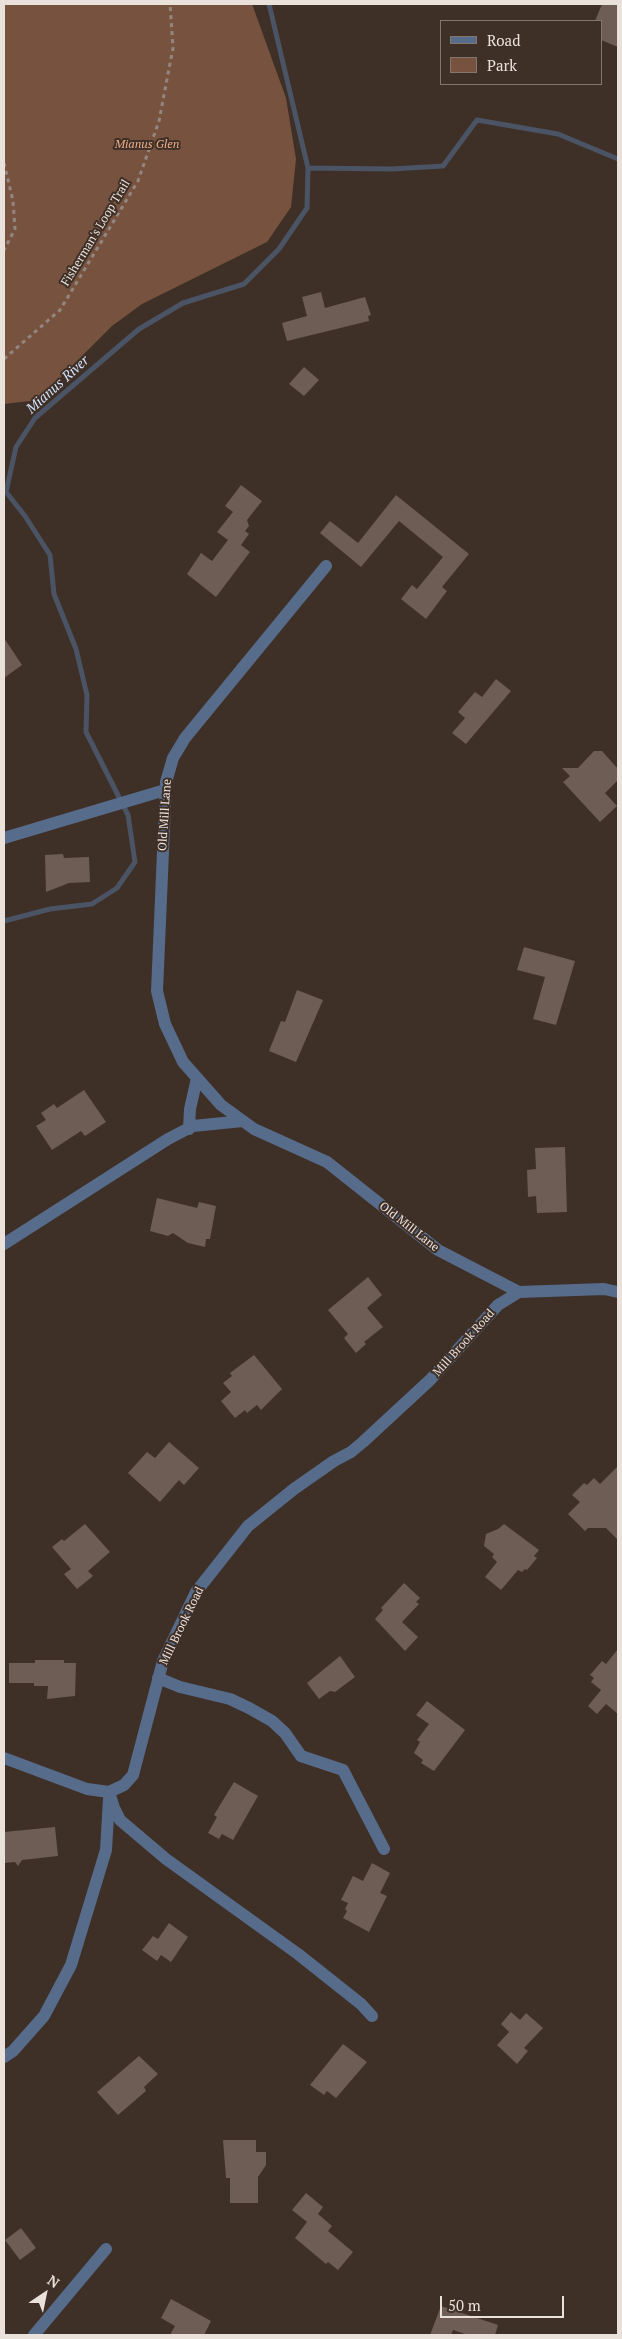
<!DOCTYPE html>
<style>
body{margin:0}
#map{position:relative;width:622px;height:2339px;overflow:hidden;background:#3e2f27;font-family:"PT Serif",serif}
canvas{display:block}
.frame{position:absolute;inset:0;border:5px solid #ebe1db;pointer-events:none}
.legend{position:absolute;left:440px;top:20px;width:162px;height:65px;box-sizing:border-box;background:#3e2f27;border:1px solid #83766f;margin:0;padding:6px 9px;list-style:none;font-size:15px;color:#ebe1db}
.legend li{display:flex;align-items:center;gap:10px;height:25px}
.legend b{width:25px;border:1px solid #83766f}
.north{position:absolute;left:20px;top:2269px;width:50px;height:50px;-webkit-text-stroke:4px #3e2f27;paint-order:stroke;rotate:34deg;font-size:14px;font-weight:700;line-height:20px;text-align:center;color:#ebe1db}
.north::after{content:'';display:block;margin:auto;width:18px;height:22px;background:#ebe1db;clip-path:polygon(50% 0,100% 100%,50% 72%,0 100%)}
.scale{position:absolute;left:440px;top:2296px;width:124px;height:22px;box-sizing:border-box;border:2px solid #ebe1db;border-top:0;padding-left:6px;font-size:15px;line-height:18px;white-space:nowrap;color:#ebe1db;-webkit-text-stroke:4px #3e2f27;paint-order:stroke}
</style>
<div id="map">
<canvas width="622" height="2339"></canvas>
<div class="frame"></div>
<ul class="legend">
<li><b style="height:6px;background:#576c8a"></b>Road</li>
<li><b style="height:14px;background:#77533f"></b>Park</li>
</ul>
<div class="north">N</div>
<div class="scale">50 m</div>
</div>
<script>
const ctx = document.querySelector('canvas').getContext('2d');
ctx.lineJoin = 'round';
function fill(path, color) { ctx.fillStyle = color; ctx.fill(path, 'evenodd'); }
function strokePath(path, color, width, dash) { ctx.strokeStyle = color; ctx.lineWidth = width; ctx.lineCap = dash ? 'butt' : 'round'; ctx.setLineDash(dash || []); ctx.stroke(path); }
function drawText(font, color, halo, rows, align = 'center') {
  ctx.font = font + ' "PT Serif",serif'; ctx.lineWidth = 4; ctx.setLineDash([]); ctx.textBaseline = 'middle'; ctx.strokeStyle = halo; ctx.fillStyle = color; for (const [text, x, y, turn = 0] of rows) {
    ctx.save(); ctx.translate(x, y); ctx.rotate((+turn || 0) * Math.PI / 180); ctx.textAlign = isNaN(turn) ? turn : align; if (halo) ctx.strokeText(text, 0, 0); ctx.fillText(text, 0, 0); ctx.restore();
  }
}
fill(new Path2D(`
 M4 4H252L286 98 296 159 291 207 267 242 142 304 112 326 38 400 4 404Z`), '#77533f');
strokePath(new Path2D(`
 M308 168 392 169 443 166 477 120 558 134 618 159
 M4 921 50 909 92 904 117 888 135 862 128 815 86 732 87 695 76 649 54 594 50 555 25 516 6 492 16 447 35 418 139 329 183 303 244 284 279 249 307 208 308 168 269 4`), '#4a5465', 5);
fill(new Path2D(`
 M602 4H618V47L601 40V21H595Z
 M321 292 325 308 365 297 371 315 368 316 369 321 287 341 282 323 307 316 302 297Z
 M304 367 319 380 304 396 289 384Z
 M241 485 262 501 247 520 249 526 245 531 249 534 241 545 250 552 216 597 187 574 201 553 212 561 228 540 217 532 233 512 225 506Z
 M396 495 469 554 442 587 447 591 426 619 401 599 412 585 417 589 443 557 399 521 361 567 320 533 330 521 358 543Z
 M4 638 22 665 4 678Z
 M496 679 511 691 466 744 452 733 465 718 458 712 475 692 482 697Z
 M594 751H602L618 769V780L605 793 617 806 600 822 563 782 570 776 562 768H578Z
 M63 854 64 858 89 857 90 882 69 883 46 892 45 855Z
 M524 947 575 961 556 1025 533 1019 545 977 517 970Z
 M297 990 323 1000 296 1062 269 1051 281 1021 285 1022Z
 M84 1090 106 1122 85 1136 81 1131 52 1150 36 1126 46 1120 41 1113 54 1104 57 1108Z
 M565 1147 567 1212 537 1213 536 1196 528 1197 527 1170 536 1169 535 1148Z
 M157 1198 197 1208 199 1202 216 1206 210 1239H206L205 1247 188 1243 173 1233 168 1236 150 1231Z
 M368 1277 382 1295 367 1308 383 1327 364 1342 366 1344 356 1353 344 1338 348 1334 328 1310Z
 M254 1355 282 1389 261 1410 257 1405 247 1413 245 1410 235 1418 221 1401 231 1392 223 1383 232 1376 230 1373Z
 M169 1442 199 1468 184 1485 179 1480 160 1502 128 1473 147 1452 155 1458Z
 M618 1466V1540L606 1528H588L585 1531 568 1514 580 1502 572 1495 584 1483 587 1485 594 1478 600 1484Z
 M85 1524 110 1552 88 1571 93 1576 77 1589 64 1574 71 1569 52 1547 62 1539 64 1541Z
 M504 1524 539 1550 534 1556 537 1558 527 1570 525 1569 522 1572 518 1570 501 1590 485 1577 497 1562 492 1557 494 1554 484 1546 486 1534 498 1529Z
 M404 1583 420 1598 416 1602 419 1604 402 1622 418 1637 405 1651 375 1619 383 1610 381 1608Z
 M618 1649V1714L606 1704 597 1714 588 1706 601 1690 591 1682 594 1678 590 1675 602 1661 606 1664Z
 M340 1656 355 1677 335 1692 330 1691 319 1699 307 1683Z
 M35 1660H64V1663H76L75 1696 47 1699 48 1686H34V1683H9V1663H35Z
 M427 1701 465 1730 434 1771 421 1763 423 1760 414 1753 420 1742 417 1740 429 1724 416 1715Z
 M234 1782 258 1796 233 1840 222 1834 219 1839 208 1833 217 1817 214 1815Z
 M55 1827 58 1856 22 1860 18 1866 15 1862 4 1863V1832Z
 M372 1863 390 1873 380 1893 387 1896 369 1932 343 1918 347 1911 345 1909 348 1903 341 1900 353 1876 363 1881Z
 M169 1923 188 1937 171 1962 161 1955 157 1961 142 1950 153 1936 158 1939Z
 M511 2012 520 2020 526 2013 543 2028 524 2048 528 2051 517 2064 497 2045 509 2032 501 2024Z
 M343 2044 367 2062 336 2098 327 2091 324 2095 310 2085Z
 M139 2056 158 2074 144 2087 146 2091 118 2115 97 2092Z
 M223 2140H256V2152H266V2165L258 2177V2203H230V2178H226Z
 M306 2193 323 2207 318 2214 332 2226 328 2231 353 2252 338 2270 328 2262 326 2264 295 2238 307 2222 292 2210Z
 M21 2228 36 2248 20 2260 5 2240Z
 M171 2299 211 2321 204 2335H170L175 2326 161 2318Z
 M441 2306 498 2325 495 2335H468L453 2330 451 2335H430Z`), '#6e5d54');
strokePath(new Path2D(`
 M4 163 13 201 15 229 4 250
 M4 359 60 310 138 181 159 121 173 48 170 4`), '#93867f', 3, [4, 4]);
strokePath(new Path2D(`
 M326 566 185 738 173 758 166 782 157 991 165 1024 183 1062 221 1105 254 1129 327 1162 438 1250 519 1292 604 1289 618 1292
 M4 838 165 790
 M189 1129 190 1109 197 1078
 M4 1244 168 1139 193 1126 243 1121
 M158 1678 180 1687 230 1699 249 1708 272 1721 285 1733 301 1756 343 1770 384 1849
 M4 1758 87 1789 109 1792
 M109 1792 124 1785 133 1775 163 1661 196 1592 248 1526 294 1489 334 1461 351 1452 363 1442 430 1380 498 1305 519 1292
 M109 1792 114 1808 120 1820 166 1859 298 1954 361 2004 372 2016
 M4 2057 13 2051 44 2016 71 1965 106 1850 109 1799
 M34 2335 106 2249`), '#576c8a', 12);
drawText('italic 12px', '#f0af8b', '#3e2f27', [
 ["Mianus Glen",147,145]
]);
drawText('12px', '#ebe1db', '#3e2f27', [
 ["Fisherman's Loop Trail",96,233,-59],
 ["Old Mill Lane",165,815,-86],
 ["Old Mill Lane",409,1227,38],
 ["Mill Brook Road",464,1343,-48],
 ["Mill Brook Road",182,1626,-64]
]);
drawText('italic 14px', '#d1e0f8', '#3e2f27', [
 ["Mianus River",58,385,-42]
]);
</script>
